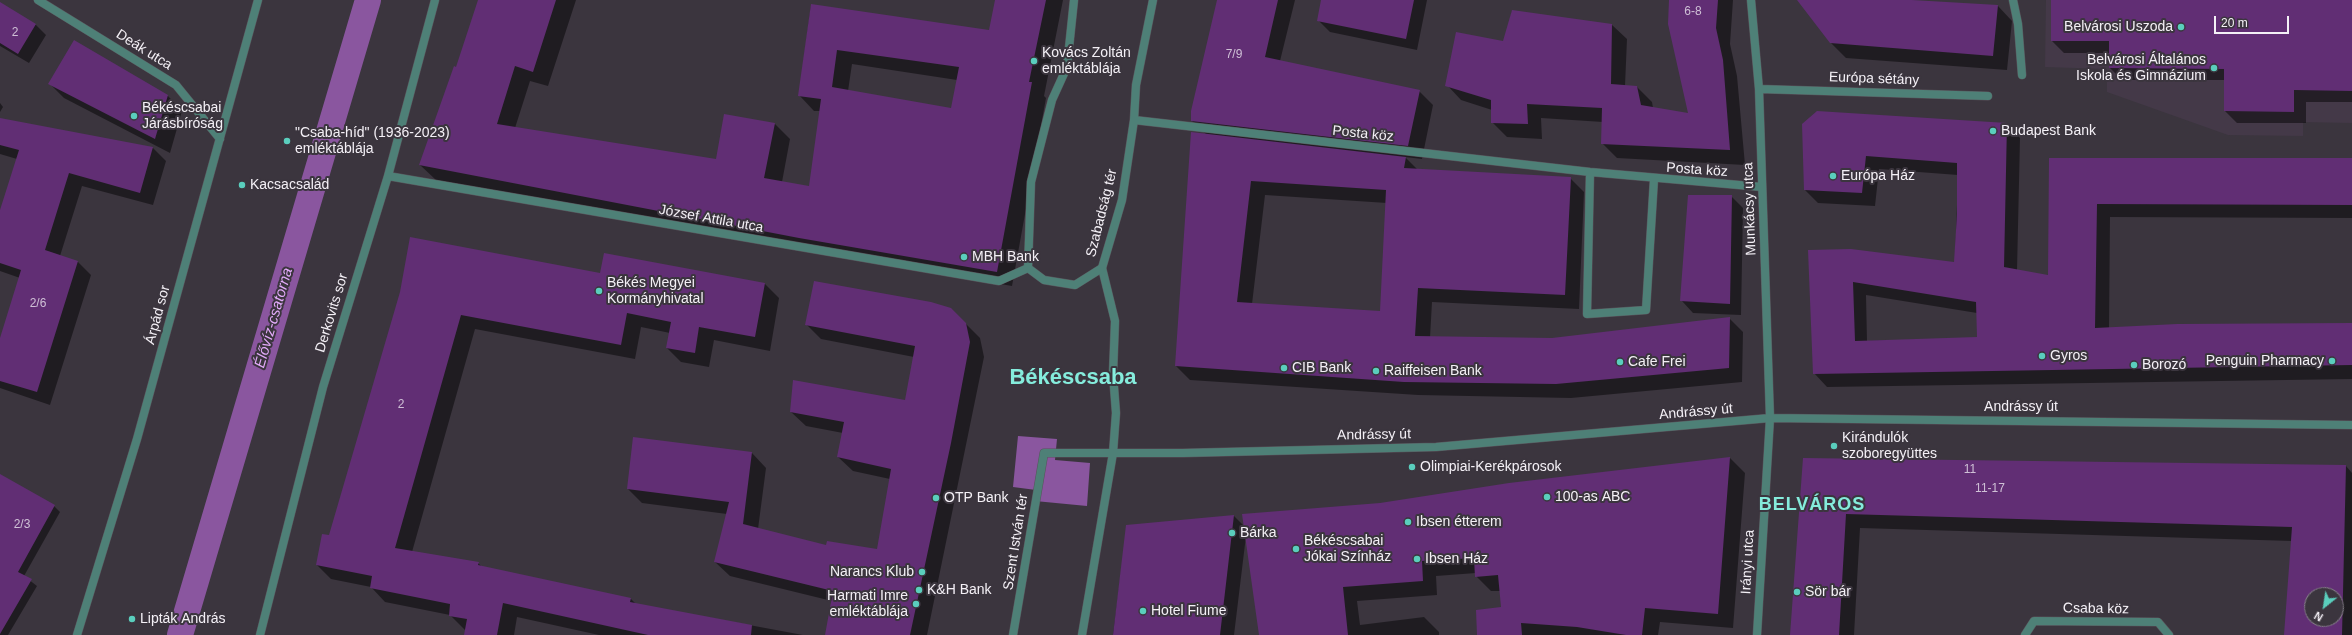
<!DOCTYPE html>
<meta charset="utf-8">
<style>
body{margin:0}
#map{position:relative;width:2352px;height:635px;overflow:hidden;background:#3b353e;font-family:Helvetica,sans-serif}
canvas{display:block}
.north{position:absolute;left:2304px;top:587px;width:40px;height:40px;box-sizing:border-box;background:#3b353e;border:1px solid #858088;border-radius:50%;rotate:210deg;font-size:11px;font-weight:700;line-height:16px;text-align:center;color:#f4f0f6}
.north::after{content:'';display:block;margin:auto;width:14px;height:18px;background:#5acebd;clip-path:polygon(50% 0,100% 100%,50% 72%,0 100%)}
.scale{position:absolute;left:2214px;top:16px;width:75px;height:18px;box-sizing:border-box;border:2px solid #f4f0f6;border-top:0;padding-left:5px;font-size:12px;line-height:14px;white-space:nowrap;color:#f4f0f6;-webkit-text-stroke:3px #3b353e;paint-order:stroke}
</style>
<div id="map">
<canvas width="2352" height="635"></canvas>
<div class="north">N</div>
<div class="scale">20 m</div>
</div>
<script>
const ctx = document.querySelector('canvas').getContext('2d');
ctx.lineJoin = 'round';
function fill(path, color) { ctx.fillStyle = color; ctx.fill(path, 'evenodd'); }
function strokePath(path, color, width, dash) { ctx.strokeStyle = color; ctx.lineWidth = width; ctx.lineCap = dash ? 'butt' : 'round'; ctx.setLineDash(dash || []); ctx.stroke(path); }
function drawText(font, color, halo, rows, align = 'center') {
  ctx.font = font + ' Helvetica,sans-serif'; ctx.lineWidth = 4; ctx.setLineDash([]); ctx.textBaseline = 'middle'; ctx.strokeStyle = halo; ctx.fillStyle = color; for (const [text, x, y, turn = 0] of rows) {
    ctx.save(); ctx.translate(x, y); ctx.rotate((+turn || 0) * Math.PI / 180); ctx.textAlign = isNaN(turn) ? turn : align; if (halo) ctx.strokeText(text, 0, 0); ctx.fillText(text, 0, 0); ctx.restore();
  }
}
fill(new Path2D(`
 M2046 0H2352V123L2303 122V136L2228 135 2107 92V69L2045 67Z`), '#443948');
fill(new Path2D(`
 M1018 436 1057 439 1055 460 1090 463 1087 506 1035 501 1036 490 1013 487Z`), '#8a569f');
fill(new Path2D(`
 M479 0H576L548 86 530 81 515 128 717 160 775 124 790 139 782 182 810 187 821 111H814L799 95 811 6 990 31 996 0H1063L1044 96 1046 98 1012 286 815 252 436 180 420 165 457 68ZM852 64 957 80 952 110 848 91Z
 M1218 0H1295L1280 61 1419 91 1433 105 1422 159 1405 157 1418 170 1570 178 1584 192 1579 309 1432 302 1430 338 1552 339 1729 318 1743 332 1742 382 1571 398 1418 395 1190 380 1176 366 1207 135 1192 121ZM1265 195 1387 203 1381 312 1252 304Z
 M1322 0H1427L1417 50 1330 32 1318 20Z
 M1670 0H1733L1730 44 1737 76 1745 165 1617 158 1602 143 1603 122 1541 118 1542 139 1507 137 1492 122V110L1461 100 1447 85 1504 42 1512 11 1612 25 1627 39 1625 86 1637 87 1652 102 1653 108 1690 115Z
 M1804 0H1896L1998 6 2012 21 2007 70 1846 58 1831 43Z
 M2052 0H2352V102H2306V123H2237L2225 111V80H2122L2110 68V53H2064L2052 41Z
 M0 3 36 25 46 35 29 63 0 46Z
 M49 83 168 96 182 111 170 153 64 98Z
 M0 103 3 107 0 112Z
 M0 119 153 148 166 161 153 205 82 186 60 256 78 262 91 275 50 405 0 388V341L20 278 0 271V213L17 159 0 154Z
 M2007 124 2020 138 2017 271 2049 276 2050 159H2352V218L2110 217 2109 329 2352 324V379L1827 387 1814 373 1851 250 1955 264 1958 175 1879 169 1875 206 1818 203 1805 190 1803 125ZM1866 295 1977 313 1978 338 1867 341Z
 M1731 196 1743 208 1741 315 1693 313 1682 301Z
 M601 274 765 284 779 298 770 351 714 340 709 367 681 362 667 348 670 333 641 327 635 359 475 329 412 552 478 563 482 567 631 599 636 604 803 635H599L517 617 514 635H465L466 631 450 615 385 602 371 587 331 579 317 565 330 536 401 292Z
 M951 309 980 338 984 357 927 635H826L832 601 730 576 715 562 727 514 642 503 628 489 752 453 766 468 758 529 827 546 878 550 890 479 853 471 838 457 843 433 806 426 791 412 906 402 914 357 821 339 806 324Z
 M1730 458 1745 473 1733 628 1660 622 1658 635H1478L1502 608 1500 591H1491L1476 576V573L1436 576 1437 595 1357 601 1360 625 1424 617 1439 632V635H1260L1246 536 1234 635H1113L1127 526 1234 516 1245 527 1380 504Z
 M1804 459 2346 466 2352 473V635H2285L2292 541 1860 528 1854 635H1811ZM2312 595H2336V619H2312Z
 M0 476 54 506 60 512 24 576 37 586 8 635H0Z`), '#0007');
strokePath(new Path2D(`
 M180 635 368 0`), '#8a569f', 26);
fill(new Path2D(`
 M478 0H556L533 72 515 66 497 124 716 159 724 114 775 123 764 178 809 186 821 99 798 96 811 4 989 30 995 0H1046L1029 82H1032L997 272 799 238 419 165 454 66 456 67ZM837 50 959 67 951 108 832 87Z
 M1217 0H1278L1265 57 1420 90 1408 146 1191 121V111Z
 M1321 0H1414L1406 39 1317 21Z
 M1669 0H1718L1716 28 1723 60 1730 150 1601 144 1602 108 1527 104 1528 124 1491 123V100L1445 86 1456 32 1503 41 1512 10 1612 24 1611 84 1637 86 1641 105 1688 113 1668 24Z
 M1797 0H1912L1998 5 1993 56 1830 43Z
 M2051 0H2352V91L2294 90V112L2224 111V69L2109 68V41H2051Z
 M0 2 36 24 18 54 0 43Z
 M74 40 168 95 155 139 48 84Z
 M1817 111 2007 123 2004 267 2048 275 2049 158H2352V205L2097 204 2095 328 2177 324 2352 323V365L1813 374 1808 250 1851 249 1954 262 1957 214V163L1866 156 1862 193 1804 190 1802 124ZM1853 282 1976 302 1977 337 1855 341Z
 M0 118 153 147 140 193 69 173 45 250 78 261 37 392 0 381V338L21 270 0 263V210L19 150 0 145Z
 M1191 132 1406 157 1404 168 1571 177 1565 295 1418 288 1415 336 1552 338 1730 317 1729 368 1556 384 1404 382 1175 366ZM1251 181 1386 190 1380 311 1237 302Z
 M1688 195H1732L1730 304 1680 301Z
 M410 237 600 273 604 253 765 283 755 337 699 327 695 353 666 348 671 322 627 313 621 345 461 315 395 548 479 562 478 565 631 598 630 602 752 625 751 635H648L503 603 497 635H464L467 619 449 616 450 604 370 588 372 576 316 565 322 534 329 535 400 292Z
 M814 281 931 302 951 308 966 323 970 342 951 443 910 635H825L833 591 714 562 729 502 627 489 633 437 752 452 743 524 826 545 827 541 877 549 891 469 837 457 844 422 790 412 793 380 905 400 915 346 805 325Z
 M1730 457 1718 614 1645 608 1642 635H1626L1577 627 1521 623 1522 635H1477L1476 610 1501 607 1498 575 1475 577 1474 558 1422 561 1423 581 1343 587 1348 635H1259L1242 514 1380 503 1509 483Z
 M1803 458 2346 465 2342 635H2284L2292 527 1846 514 1839 635H1790ZM2312 595H2336V619H2312Z
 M0 474 55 505 18 572 32 579 0 634Z
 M1234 515 1220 635H1113L1126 525Z`), '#612e74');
const lane = new Path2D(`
 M1082 635 1113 453 1116 413 1113 374 1115 321 1102 268`);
const street = new Path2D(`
 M38 0 176 85 220 139
 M1751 0 1759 89 1770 418 1757 635
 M2013 0 2018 24 2022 75
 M1759 89 1988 96
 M1134 120 1590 172 1762 187
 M1590 172 1587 314 1646 310 1654 179
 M388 176 999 281 1028 268
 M1028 268 1044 280 1075 285 1102 268 1122 200 1134 120 1136 85 1153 0
 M1028 268 1031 182 1052 100 1067 67 1074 0
 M77 635 137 439 258 0
 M260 635 323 387 388 176 435 0
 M1013 635 1044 453H1183L1436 447 1770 418 2352 425
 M2025 635 2034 621 2158 622 2169 635`);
strokePath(lane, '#59535b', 9);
strokePath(street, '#59535b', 9);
strokePath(lane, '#4e8077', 8);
strokePath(street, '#4e8077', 8);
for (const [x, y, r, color] of [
 [2181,27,4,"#5acebd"],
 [1034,61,4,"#5acebd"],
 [2214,68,4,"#5acebd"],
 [134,116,4,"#5acebd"],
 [1993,131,4,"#5acebd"],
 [287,141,4,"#5acebd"],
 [1833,176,4,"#5acebd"],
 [242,185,4,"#5acebd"],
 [964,257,4,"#5acebd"],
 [599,291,4,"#5acebd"],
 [2042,356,4,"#5acebd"],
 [2332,361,4,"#5acebd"],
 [1620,362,4,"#5acebd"],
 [2134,365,4,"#5acebd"],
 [1284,368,4,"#5acebd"],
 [1376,371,4,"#5acebd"],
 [1834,446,4,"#5acebd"],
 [1412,467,4,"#5acebd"],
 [1547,497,4,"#5acebd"],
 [936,498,4,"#5acebd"],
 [1408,522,4,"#5acebd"],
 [1232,533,4,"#5acebd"],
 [1296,549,4,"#5acebd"],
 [1417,559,4,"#5acebd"],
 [922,572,4,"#5acebd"],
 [919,590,4,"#5acebd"],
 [1797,592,4,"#5acebd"],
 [916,604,4,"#5acebd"],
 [1143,611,4,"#5acebd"],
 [132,619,4,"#5acebd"]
]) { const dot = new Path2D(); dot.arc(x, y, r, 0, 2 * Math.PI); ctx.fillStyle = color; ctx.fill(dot); strokePath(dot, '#3b353e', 1.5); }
drawText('12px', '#cfc0d6', null, [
 ["6-8",1693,12],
 ["2",15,33],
 ["7/9",1234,55],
 ["2/6",38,304],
 ["2",401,405],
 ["11",1970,470],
 ["11-17",1990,489],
 ["2/3",22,525]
]);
drawText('14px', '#f4f0f6', '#3b353e', [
 ["Belvárosi Uszoda",2173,27,"right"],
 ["Kovács Zoltán",1042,53],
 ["emléktáblája",1042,69],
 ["Belvárosi Általános",2206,60,"right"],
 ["Iskola és Gimnázium",2206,76,"right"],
 ["Békéscsabai",142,108],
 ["Járásbíróság",142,124],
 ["Budapest Bank",2001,131],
 ["\"Csaba‑híd\" (1936-2023)",295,133],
 ["emléktáblája",295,149],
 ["Európa Ház",1841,176],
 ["Kacsacsalád",250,185],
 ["MBH Bank",972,257],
 ["Békés Megyei",607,283],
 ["Kormányhivatal",607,299],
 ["Gyros",2050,356],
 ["Penguin Pharmacy",2324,361,"right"],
 ["Cafe Frei",1628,362],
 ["Borozó",2142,365],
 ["CIB Bank",1292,368],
 ["Raiffeisen Bank",1384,371],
 ["Kirándulók",1842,438],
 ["szoboregyüttes",1842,454],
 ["Olimpiai-Kerékpárosok",1420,467],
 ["100-as ABC",1555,497],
 ["OTP Bank",944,498],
 ["Ibsen étterem",1416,522],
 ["Bárka",1240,533],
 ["Békéscsabai",1304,541],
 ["Jókai Színház",1304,557],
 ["Ibsen Ház",1425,559],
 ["Narancs Klub",914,572,"right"],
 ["K&H Bank",927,590],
 ["Sör bár",1805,592],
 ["Harmati Imre",908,596,"right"],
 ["emléktáblája",908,612,"right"],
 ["Hotel Fiume",1151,611],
 ["Lipták András",140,619]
], 'left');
drawText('14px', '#f4f0f6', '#3b353e', [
 ["Deák utca",144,50,32],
 ["Európa sétány",1874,79,2],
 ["Posta köz",1363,134,6],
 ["Posta köz",1697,170,4],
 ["Munkácsy utca",1750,209,-92],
 ["Szabadság tér",1102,213,-76],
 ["József Attila utca",711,219,10],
 ["Derkovits sor",332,313,-73],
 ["Árpád sor",158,315,-75],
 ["Andrássy út",2021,407],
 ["Andrássy út",1696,412,-5],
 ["Andrássy út",1374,435,-1],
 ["Szent István tér",1016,542,-81],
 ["Irányi utca",1748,562,-87],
 ["Csaba köz",2096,609,1]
]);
drawText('italic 15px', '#e3abfa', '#3b353e', [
 ["Élővíz-csatorna",274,318,-74]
]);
ctx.letterSpacing = '1px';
drawText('bold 18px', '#85ecdc', '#3b353e', [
 ["BELVÁROS",1812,505]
]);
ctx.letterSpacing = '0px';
drawText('bold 22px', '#85ecdc', '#3b353e', [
 ["Békéscsaba",1073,378]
]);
</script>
